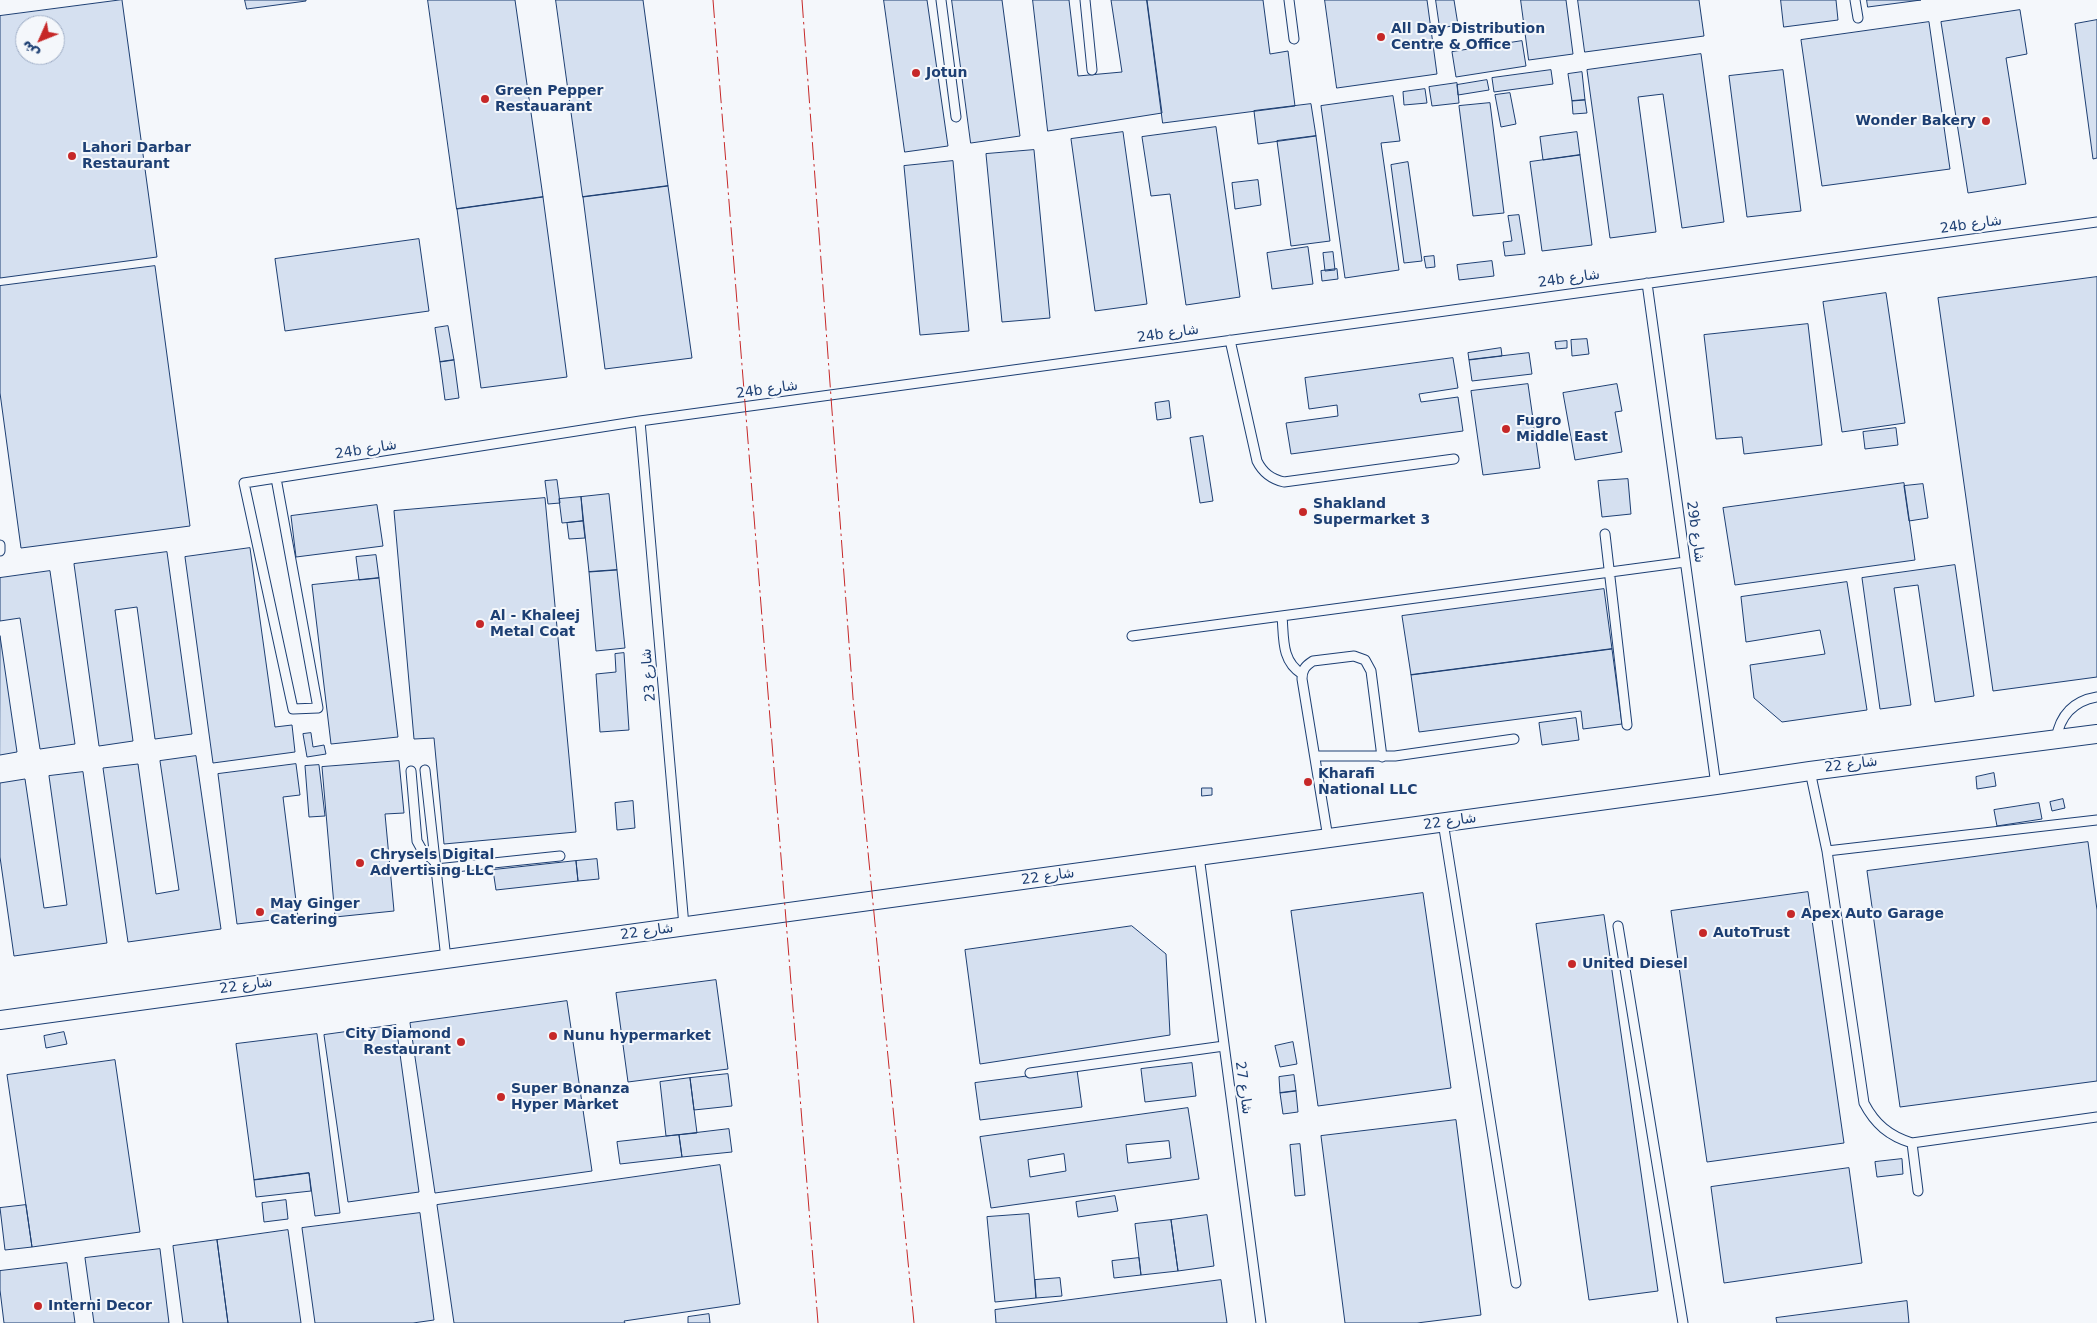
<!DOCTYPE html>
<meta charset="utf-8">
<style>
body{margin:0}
#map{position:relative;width:2097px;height:1323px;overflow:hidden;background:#f4f7fb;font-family:"DejaVu Sans",Vazirmatn,sans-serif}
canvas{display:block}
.north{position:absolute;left:15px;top:15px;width:50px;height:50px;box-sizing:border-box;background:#f4f7fb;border:1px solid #9eadc5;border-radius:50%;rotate:226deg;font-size:14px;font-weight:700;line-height:20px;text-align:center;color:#1d3f73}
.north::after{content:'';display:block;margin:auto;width:18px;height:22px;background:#c62828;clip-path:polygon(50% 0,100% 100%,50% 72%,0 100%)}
</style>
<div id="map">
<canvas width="2097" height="1323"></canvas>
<div class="north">ش</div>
</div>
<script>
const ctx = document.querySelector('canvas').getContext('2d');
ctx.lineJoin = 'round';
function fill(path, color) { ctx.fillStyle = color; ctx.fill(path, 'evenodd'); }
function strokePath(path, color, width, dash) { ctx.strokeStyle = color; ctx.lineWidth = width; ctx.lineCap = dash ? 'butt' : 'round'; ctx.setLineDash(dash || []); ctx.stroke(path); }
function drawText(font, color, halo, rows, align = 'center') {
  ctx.font = font + ' "DejaVu Sans",Vazirmatn,sans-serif'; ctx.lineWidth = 4; ctx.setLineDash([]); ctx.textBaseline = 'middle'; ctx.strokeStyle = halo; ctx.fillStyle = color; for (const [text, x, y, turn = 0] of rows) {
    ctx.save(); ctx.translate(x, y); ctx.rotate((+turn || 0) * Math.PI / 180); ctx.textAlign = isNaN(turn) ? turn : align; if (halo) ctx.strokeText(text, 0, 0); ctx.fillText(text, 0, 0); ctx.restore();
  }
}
const building = new Path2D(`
 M122 0 157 257 0 278V16ZM25 25H55V55H25Z
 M245 0H306V1L247 9Z
 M428 0H515L543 197 457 209Z
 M556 0H643L668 186 583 197Z
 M884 0H927L948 146 905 152Z
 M952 0H1002L1020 136 971 143Z
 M1033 0H1069L1078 76 1122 72 1111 0H1147L1162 113 1048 131Z
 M1147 0H1263L1270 54 1288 51 1295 106 1163 123Z
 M1325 0H1427L1437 74 1337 88Z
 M1436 0H1454L1458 25 1440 28Z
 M1521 0H1566L1573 54 1529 60Z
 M1578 0H1699L1704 36 1585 52Z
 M1781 0H1836L1838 20 1784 27Z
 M1867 0H1921L1868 7Z
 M2020 10 2027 54 2006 58 2026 184 1968 193 1941 22Z
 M2097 20V158L2093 159 2075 24Z
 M1929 22 1950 169 1822 186 1801 40Z
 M1522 41 1526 66 1456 77 1452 52Z
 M1701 54 1724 222 1682 228 1663 94 1638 97 1656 232 1610 238 1587 70Z
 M1551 70 1553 84 1494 92 1492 78Z
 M1783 70 1801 211 1747 217 1729 76Z
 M1582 72 1585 100 1572 101 1568 74Z
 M1487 80 1489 90 1458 95 1457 85Z
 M1457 83 1459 103 1432 106 1429 87Z
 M1425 89 1427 103 1404 105 1403 92Z
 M1510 93 1516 124 1501 127 1495 95Z
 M1393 96 1400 141 1381 143 1399 270 1345 278 1321 106Z
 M1585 100 1587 113 1573 114 1572 101Z
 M1490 103 1504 213 1473 216 1459 106Z
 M1311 104 1316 136 1258 144 1254 111Z
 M1216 127 1240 297 1186 305 1170 194 1151 196 1142 137Z
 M1123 132 1147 304 1095 311 1071 139Z
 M1577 132 1580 155 1543 160 1540 137Z
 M1316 136 1330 241 1291 246 1277 141Z
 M1034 150 1050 318 1002 322 986 154Z
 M1580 155 1592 245 1542 251 1530 162Z
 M953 161 969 331 920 335 904 166Z
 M1408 162 1422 261 1404 263 1391 165Z
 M1258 180 1261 205 1235 209 1232 183Z
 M668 186 692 358 605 369 583 197Z
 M543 197 567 377 481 388 457 209Z
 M1519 215 1525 254 1505 256 1503 242 1512 241 1508 216Z
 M419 239 429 311 285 331 275 259Z
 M1308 247 1313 284 1272 289 1267 253Z
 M1333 252 1335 270 1325 271 1323 253Z
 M1434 256 1435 267 1426 268 1424 257Z
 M1492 261 1494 276 1459 280 1457 265Z
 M155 266 190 526 21 548 0 393V286Z
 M1337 269 1338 279 1322 281 1321 271Z
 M2097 277V677L1993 691 1938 298Z
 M1886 293 1905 423 1842 432 1823 302Z
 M1808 324 1822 445 1744 454 1742 437 1716 439 1704 335Z
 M448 326 454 360 440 362 435 328Z
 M1587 339 1589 354 1572 356 1571 340Z
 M1567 341V348L1556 349 1555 342Z
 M1501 348 1502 356 1469 360 1468 353Z
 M1529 353 1532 374 1472 381 1469 360Z
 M1453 358 1458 388 1419 394 1421 402 1458 397 1463 431 1291 454 1286 423 1338 416 1337 405 1309 409 1305 378Z
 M454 360 459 398 445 400 440 362Z
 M1528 384 1540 468 1483 475 1471 391Z
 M1617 384 1622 411 1615 412 1622 452 1575 460 1563 393Z
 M1169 401 1171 418 1157 420 1155 403Z
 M1896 428 1898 445 1865 449 1863 432Z
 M1203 436 1213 501 1200 503 1190 438Z
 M1628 479 1631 514 1602 517 1598 481Z
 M557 480 560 503 548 504 545 481Z
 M1904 483 1915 560 1735 585 1723 508Z
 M1923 484 1928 518 1909 521 1904 486Z
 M609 494 617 570 589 572 581 497Z
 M581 497 583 521 562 523 559 499Z
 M545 498 576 832 444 844 434 738 414 739 394 511Z
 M377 505 383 546 296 557 291 516Z
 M583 521 585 538 569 539 567 523Z
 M250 548 275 727 292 725 295 752 213 763 185 557Z
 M167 552 192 734 155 739 137 607 115 610 133 741 99 746 74 564Z
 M376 555 379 578 359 580 356 557Z
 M1955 565 1974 696 1935 702 1918 585 1894 588 1911 705 1880 709 1862 578Z
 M617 570 625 648 596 651 589 572Z
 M50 571 75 744 40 749 20 618 0 621V578Z
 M379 578 398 737 331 744 312 585Z
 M1847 582 1867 710 1782 722 1754 698 1750 665 1825 654 1820 630 1746 642 1741 597Z
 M1604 589 1612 649 1411 675 1402 616Z
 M0 636 17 752 0 755Z
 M1612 649 1622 724 1583 729 1581 711 1419 732 1411 675Z
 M624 653 629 730 600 732 596 674 616 672 615 654Z
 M1576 718 1579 740 1542 745 1539 723Z
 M311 733 313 747 324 745 326 754 307 757 303 734Z
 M196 756 221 929 128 942 103 768 138 764 156 894 179 890 160 761Z
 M399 761 404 813 385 814 394 911 335 917 322 767Z
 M296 764 300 795 283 797 298 917 237 924 218 774Z
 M319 765 325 816 309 817 305 766Z
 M83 772 107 943 14 956 0 857V783L25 779 44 908 67 905 49 776Z
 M1994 773 1996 786 1977 789 1976 777Z
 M1202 788H1212V795L1202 796Z
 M2063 799 2065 808 2052 811 2050 802Z
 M633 801 635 828 617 830 615 803Z
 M2039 803 2042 819 1997 826 1994 810Z
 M2088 842 2097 910V1081L1900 1107 1867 871Z
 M597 859 599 879 578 881 576 861Z
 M576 861 578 881 496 890 493 870Z
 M1808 892 1844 1143 1707 1162 1671 911Z
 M1423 893 1451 1088 1318 1106 1291 911Z
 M1604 915 1658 1291 1589 1300 1536 924Z
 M1132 926 1166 954 1170 1035 980 1064 965 950Z
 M716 980 728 1069 628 1082 616 993Z
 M567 1001 592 1171 435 1193 410 1023Z
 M396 1025 419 1192 348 1202 324 1035Z
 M64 1032 67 1044 46 1048 44 1036Z
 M317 1034 340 1213 315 1216 309 1173 254 1180 236 1044Z
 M1293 1042 1297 1064 1280 1067 1275 1046Z
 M115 1060 140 1232 32 1247 7 1075Z
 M1192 1063 1196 1096 1145 1102 1141 1069Z
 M1077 1070 1082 1107 980 1120 975 1083Z
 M728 1074 732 1106 694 1110 690 1078Z
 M1294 1075 1296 1091 1280 1093 1279 1077Z
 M690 1078 697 1133 666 1136 660 1082Z
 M1296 1091 1298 1112 1283 1114 1280 1093Z
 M1188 1108 1199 1179 991 1208 980 1137ZM1169 1141 1171 1158 1128 1163 1126 1145ZM1064 1154 1066 1171 1030 1177 1028 1160Z
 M1456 1120 1481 1315 1417 1323H1345L1321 1136Z
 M729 1129 732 1152 682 1157 679 1135Z
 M679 1135 682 1157 620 1164 617 1142Z
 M1300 1144 1305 1195 1295 1196 1290 1145Z
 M1902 1159 1903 1174 1877 1177 1875 1162Z
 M720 1165 740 1304 624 1321 625 1323H454L437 1205Z
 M1849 1168 1862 1263 1724 1283 1711 1187Z
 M309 1173 311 1191 256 1197 254 1180Z
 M1115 1196 1118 1211 1078 1217 1076 1202Z
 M286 1200 288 1219 264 1222 262 1203Z
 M26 1205 32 1247 5 1250 0 1208Z
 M420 1213 434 1320 413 1323H315L302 1228Z
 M1029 1214 1036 1298 995 1302 987 1217Z
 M1207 1215 1214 1266 1178 1271 1171 1220Z
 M1171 1220 1178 1271 1141 1275 1135 1224Z
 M288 1230 301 1323H228L217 1240Z
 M217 1240 228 1323H183L173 1246Z
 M160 1249 169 1323H94L85 1258Z
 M1139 1258 1141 1275 1114 1278 1112 1261Z
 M67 1263 75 1323H4L0 1290V1271Z
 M1060 1278 1062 1296 1036 1298 1035 1280Z
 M1221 1280 1227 1323H996L995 1310Z
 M1907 1301 1909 1323H1777L1776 1318Z
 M709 1314 710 1323H688V1317Z`);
fill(building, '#d5e0f0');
strokePath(building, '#1d3f73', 1);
const lane = new Path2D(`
 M941 0 956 117
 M1085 0 1092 70
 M1289 0 1294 39
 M1855 0 1858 18
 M1647 283 1716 785
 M1230 340 1257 461C1263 473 1271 479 1284 482L1454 459
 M640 421 684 926
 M276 478 318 708 293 709 244 483 640 421 2097 222
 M1605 534 1627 725
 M0 545V551
 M1282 616C1284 638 1281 661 1302 674
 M1132 636 1685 562
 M2056 739C2060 716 2073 701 2097 697
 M1315 756H1395L1514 739
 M425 770 446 959
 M411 771 417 841 422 850 435 862
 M1810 771 1827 851 1864 1103C1875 1124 1889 1136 1912 1143L2097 1117
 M1443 822 1516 1283
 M1328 838 1302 679C1302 670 1305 666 1313 661L1354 656 1365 660 1371 671 1382 757
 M1827 851 2097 820
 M1199 856 1261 1323
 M436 869 560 856
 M1618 926 1683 1323
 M1030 1073 1224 1046
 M1912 1143 1918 1191`);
const street = new Path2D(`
 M0 1020 1716 785 1810 771 2097 734`);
strokePath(lane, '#1d3f73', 11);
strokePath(street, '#1d3f73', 20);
strokePath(lane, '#f4f7fb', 9);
strokePath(street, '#f4f7fb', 18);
strokePath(new Path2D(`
 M713 0 818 1323
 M802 0 853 698 914 1323`), '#c62828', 1, [18, 4, 2.5, 4]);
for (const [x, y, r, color] of [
 [1381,37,5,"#c62828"],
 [916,73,5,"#c62828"],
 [485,99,5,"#c62828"],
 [1986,121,5,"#c62828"],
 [72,156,5,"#c62828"],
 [1506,429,5,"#c62828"],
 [1303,512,5,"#c62828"],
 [480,624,5,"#c62828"],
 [1308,782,5,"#c62828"],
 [360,863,5,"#c62828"],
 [260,912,5,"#c62828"],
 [1791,914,5,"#c62828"],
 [1703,933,5,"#c62828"],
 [1572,964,5,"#c62828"],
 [553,1036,5,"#c62828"],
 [461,1042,5,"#c62828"],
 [501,1097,5,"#c62828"],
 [38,1306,5,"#c62828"]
]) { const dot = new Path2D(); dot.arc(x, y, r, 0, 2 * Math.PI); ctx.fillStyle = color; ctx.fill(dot); strokePath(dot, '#f4f7fb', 2); }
drawText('bold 14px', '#1d3f73', '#f4f7fb', [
 ["All Day Distribution",1391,29],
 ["Centre & Office",1391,45],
 ["Jotun",926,73],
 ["Green Pepper",495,91],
 ["Restauarant",495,107],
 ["Wonder Bakery",1976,121,"right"],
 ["Lahori Darbar",82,148],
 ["Restaurant",82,164],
 ["Fugro",1516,421],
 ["Middle East",1516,437],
 ["Shakland",1313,504],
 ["Supermarket 3",1313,520],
 ["Al - Khaleej",490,616],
 ["Metal Coat",490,632],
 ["Kharafi",1318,774],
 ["National LLC",1318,790],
 ["Chrysels Digital",370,855],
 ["Advertising LLC",370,871],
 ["May Ginger",270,904],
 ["Catering",270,920],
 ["Apex Auto Garage",1801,914],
 ["AutoTrust",1713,933],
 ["United Diesel",1582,964],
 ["City Diamond",451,1034,"right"],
 ["Restaurant",451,1050,"right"],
 ["Nunu hypermarket",563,1036],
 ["Super Bonanza",511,1089],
 ["Hyper Market",511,1105],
 ["Interni Decor",48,1306]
], 'left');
drawText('14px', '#1d3f73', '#f4f7fb', [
 ["24b شارع",1971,225,-8],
 ["24b شارع",1569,279,-8],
 ["24b شارع",1168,334,-8],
 ["24b شارع",767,390,-8],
 ["24b شارع",366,450,-9],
 ["29b شارع",1695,532,82],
 ["شارع 23",649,675,-95],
 ["شارع 22",1851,765,-7],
 ["شارع 22",1450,822,-8],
 ["شارع 22",1048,877,-8],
 ["شارع 22",647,932,-8],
 ["شارع 22",246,986,-8],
 ["شارع 27",1243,1088,82]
]);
</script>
